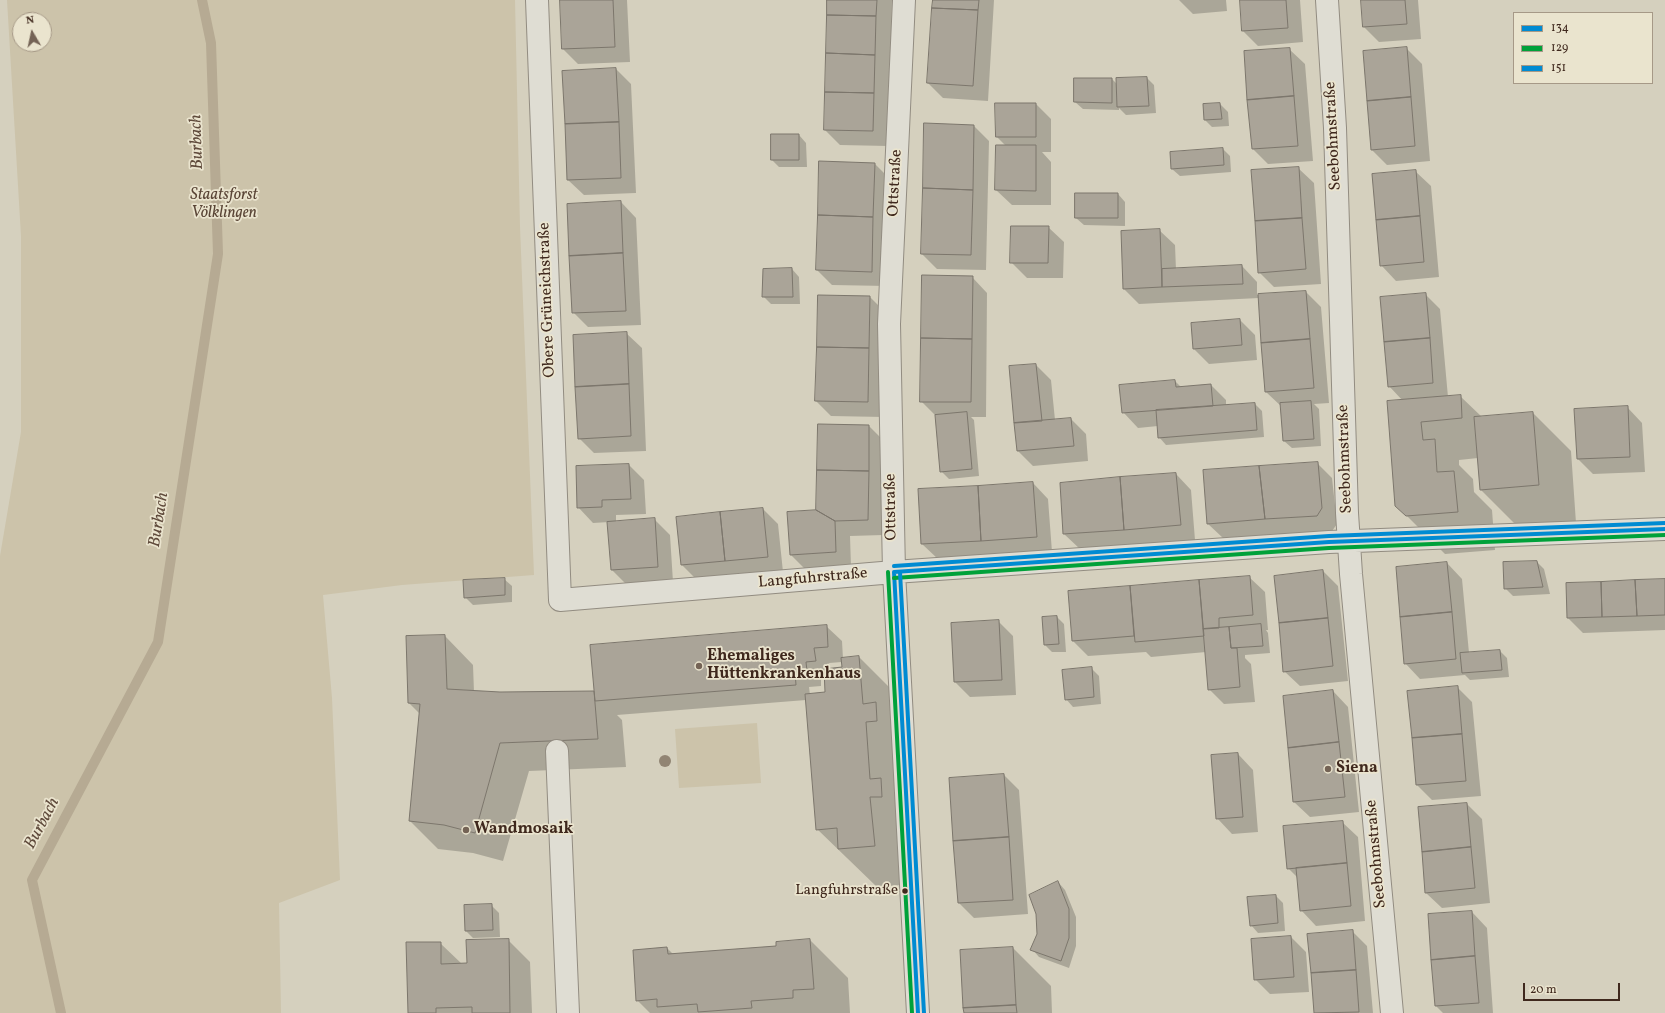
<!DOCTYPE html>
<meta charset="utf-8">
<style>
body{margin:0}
#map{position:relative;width:1665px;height:1013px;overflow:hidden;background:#d5d0be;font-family:Vollkorn,serif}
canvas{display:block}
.legend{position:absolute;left:1513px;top:12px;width:140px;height:72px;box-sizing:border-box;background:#eae4ce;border:1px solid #a69987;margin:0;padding:5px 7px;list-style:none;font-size:12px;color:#3f281d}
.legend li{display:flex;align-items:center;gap:8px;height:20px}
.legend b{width:20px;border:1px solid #a69987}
.north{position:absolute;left:12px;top:12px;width:40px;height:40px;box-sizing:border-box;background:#eae4ce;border:1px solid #a69987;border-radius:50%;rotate:351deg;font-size:11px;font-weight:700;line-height:16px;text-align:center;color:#3f281d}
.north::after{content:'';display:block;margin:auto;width:14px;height:18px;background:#746355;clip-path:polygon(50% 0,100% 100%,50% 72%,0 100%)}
.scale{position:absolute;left:1523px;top:983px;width:97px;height:18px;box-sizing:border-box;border:2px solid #3f281d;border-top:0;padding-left:5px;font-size:12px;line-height:14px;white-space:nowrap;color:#3f281d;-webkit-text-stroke:3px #eae4ce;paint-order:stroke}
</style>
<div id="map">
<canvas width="1665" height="1013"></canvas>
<ul class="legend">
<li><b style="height:5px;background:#008bd2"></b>134</li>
<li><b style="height:5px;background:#00a13a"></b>129</li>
<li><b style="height:5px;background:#008bd2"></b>151</li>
</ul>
<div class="north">N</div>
<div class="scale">20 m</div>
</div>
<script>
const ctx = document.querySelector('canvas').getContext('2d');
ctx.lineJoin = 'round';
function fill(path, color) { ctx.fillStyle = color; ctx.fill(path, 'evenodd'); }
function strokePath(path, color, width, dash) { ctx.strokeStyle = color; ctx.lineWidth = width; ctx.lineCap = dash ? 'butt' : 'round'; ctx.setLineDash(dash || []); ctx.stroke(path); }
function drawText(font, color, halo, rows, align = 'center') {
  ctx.font = font + ' Vollkorn,serif'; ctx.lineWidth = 3.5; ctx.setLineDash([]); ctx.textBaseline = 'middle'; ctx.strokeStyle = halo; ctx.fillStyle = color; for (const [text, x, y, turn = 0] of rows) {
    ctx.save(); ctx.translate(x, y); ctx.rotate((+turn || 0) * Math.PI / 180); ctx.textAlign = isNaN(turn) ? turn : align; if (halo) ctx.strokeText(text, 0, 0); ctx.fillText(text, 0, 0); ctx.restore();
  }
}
fill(new Path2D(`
 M7 0H515L520 227 534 575 402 585 323 595 332 698 340 880 279 903 281 1013H0V556L21 432V236ZM20 20H44V44H20Z
 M757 723 761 783 679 788 675 729Z`), '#ccc3aa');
fill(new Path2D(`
 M561 0H627L630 62 578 64 563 49Z
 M828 0H892L888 146 840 145 825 130Z
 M934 0H994L988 101 943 98 928 83Z
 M1179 0H1226L1227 11 1193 14Z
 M1241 0H1300L1303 42 1258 46 1243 31Z
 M1362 0H1418L1421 39 1379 42 1364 27Z
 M1406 48 1422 64 1430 161 1387 165 1372 150Z
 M1289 49 1305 64 1313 161 1268 164 1253 149Z
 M616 69 631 84 636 193 584 195 568 180 564 72Z
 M1147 78 1154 85 1156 113 1126 115 1119 108V110L1083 109 1075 102 1112 79 1117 84Z
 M996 104H1036L1051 119V152H1042L1051 162V205H1012L996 190 997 146H1006L997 137Z
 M1220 104 1228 112 1229 126 1212 127 1205 120 1204 105Z
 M974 126 989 141 986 270 937 269 922 254Z
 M799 135 806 143 807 167H779L772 160Z
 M1223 149 1230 156 1231 172 1180 176 1172 169Z
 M875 164 890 179 887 286 832 285 817 270Z
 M1298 168 1314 183 1321 284 1274 287 1259 272Z
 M1415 171 1431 186 1439 277 1396 281 1381 265Z
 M1118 194 1125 202V226L1084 225 1076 218Z
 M621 202 636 218 641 325 588 327 573 312Z
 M1048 227 1064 242 1063 278H1027L1011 262Z
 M1159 230 1175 245 1176 270 1242 266 1257 282V295L1306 292 1321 307 1329 403 1314 404 1319 409 1321 446 1292 448 1284 441 1282 407 1266 392 1259 298 1139 304 1124 289Z
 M792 269 799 277 800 304H771L763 296Z
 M972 277 987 293 986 417H971L974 420 979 476 949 479 941 471 936 416 921 401Z
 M1425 294 1440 309 1448 397 1460 396 1482 417 1533 413 1571 451 1576 523 1519 528 1481 490 1478 458 1459 460V465L1473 479 1474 492 1492 510 1495 550 1445 554 1396 505 1403 401 1389 386Z
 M870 297 885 312 883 417 831 416 816 401Z
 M1240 320 1255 335 1257 360 1209 364 1194 349Z
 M626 333 642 348 646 451 594 453 579 438Z
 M1036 365 1051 380 1055 420 1071 419 1086 434 1088 461 1033 466 1018 451Z
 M1175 381 1181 387 1211 385 1226 400V406L1255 404 1262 411 1264 437 1166 445 1159 437 1158 426 1138 428 1123 412Z
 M1627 407 1642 423 1645 472 1593 474 1578 459 1576 410Z
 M869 426 884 441 883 535 850 536 851 567 806 570 791 555Z
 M1317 463 1332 478 1337 524 1332 531 1223 538 1207 523Z
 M629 465 644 480 646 514 616 515V522L654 519 670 535 673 582 627 585 612 570 609 522 593 523 578 507Z
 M1176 474 1191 490 1195 540 1080 549 1064 534Z
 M1033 483 1048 499 1052 552 938 559 922 544Z
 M763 509 778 524 783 572 697 580 682 565 677 518Z
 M1537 562 1544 569 1550 594 1513 596 1505 588Z
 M1447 563 1462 579 1469 653 1500 651 1507 658 1509 677 1470 680 1465 675 1420 679 1405 663Z
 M1323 571 1338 586 1348 681 1300 686 1284 671Z
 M1249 577 1265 592 1268 630H1266L1268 633 1270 653 1245 655V658L1251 664 1255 702 1224 704 1209 689 1206 652 1151 657 1146 652 1088 656 1073 641 1069 592Z
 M504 579 512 586V602L473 605 465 597Z
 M1665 580V630L1583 633 1568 618Z
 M1057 617 1064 624 1066 652H1052L1045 645Z
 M998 621 1013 636 1016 695 970 697 955 682Z
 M826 626 842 641 843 659 859 657 897 695 907 806 919 817 920 834 908 835 912 884 877 887 817 829 806 700 617 715 622 720 626 767 529 771 503 861 473 853 438 849 410 821 420 714 409 703 445 636 473 665 474 692 500 693 593 692 595 694ZM842 662 844 668 830 670 829 663ZM825 676 826 693 810 695 809 687 821 686V677Z
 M1091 668 1099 676 1101 704 1073 707 1066 699Z
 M1457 687 1472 702 1481 796 1432 800 1417 785Z
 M1333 691 1348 707 1359 812 1310 817 1294 802Z
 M1238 754 1253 770 1258 832 1232 834 1217 818Z
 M1004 775 1019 790 1028 914 974 918 959 903Z
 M1467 804 1482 819 1490 903 1442 908 1426 893Z
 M1342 822 1358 837 1365 921 1316 926 1301 910 1298 878 1288 868Z
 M1058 882 1065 890 1076 917V946L1069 968 1039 957 1032 949Z
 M1276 896 1283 903 1285 931 1258 933 1251 925Z
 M491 905 499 913 500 937 473 938 466 931Z
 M1472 912 1487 928 1493 1013H1443L1436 1006Z
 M1352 931 1367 946 1373 1013H1315L1308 935Z
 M1291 937 1306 952 1309 992 1270 994 1255 979Z
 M508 940 530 962 532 1013H409L440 943 462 964H468Z
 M810 940 848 978 850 1013H650L637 1000 667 948 673 954 777 947Z
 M1013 948 1051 986 1052 1013H965Z`), '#0003');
strokePath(new Path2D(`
 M61 1013 32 880 158 642 218 254 211 43 202 0`), '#b6aa93', 10);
const building = new Path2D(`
 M560 0H613L615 47 562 49Z
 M827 0H877L876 16 827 15Z
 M933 0H979L978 10 932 8Z
 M1240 0H1286L1288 28 1242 31Z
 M1361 0H1405L1407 24 1363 27Z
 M932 8 978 10 973 86 927 83Z
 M827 15 876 16 875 55 826 53Z
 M1407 47 1411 97 1367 101 1363 51Z
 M1290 48 1294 96 1247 100 1244 51Z
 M826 53 875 55 874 93 825 92Z
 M616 68 619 122 565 124 562 71Z
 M1147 77 1149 106 1117 107 1116 78Z
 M1074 78H1112V103L1074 102Z
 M825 92 874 93 873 131 824 130Z
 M1294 96 1298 146 1252 149 1247 100Z
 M1411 97 1415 146 1371 150 1367 101Z
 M995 103H1036V137H996Z
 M1220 103 1222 119 1204 120 1203 104Z
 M619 122 621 178 567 180 565 124Z
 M924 123 974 125 973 190 923 188Z
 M771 134H799V160H771Z
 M996 145H1036V191L995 190Z
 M1223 148 1224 165 1171 169 1170 152Z
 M819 161 875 163 873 217 818 215Z
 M1299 167 1302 218 1255 221 1251 170Z
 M1416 170 1420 216 1376 220 1372 174Z
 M923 188 973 190 971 255 921 254Z
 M1075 193H1118V218H1075Z
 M621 201 623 253 569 256 567 204Z
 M818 215 873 217 872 272 816 270Z
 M1420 216 1424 262 1380 266 1376 220Z
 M1302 218 1306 269 1258 273 1255 221Z
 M1011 226H1049L1048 263H1010Z
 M1160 229 1162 287 1123 289 1121 231Z
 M623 253 626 311 572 313 569 256Z
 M1242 265 1243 284 1162 287V269Z
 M792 268 793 297H762L763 269Z
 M922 275 973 276 972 339 921 338Z
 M1306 291 1310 339 1261 343 1258 294Z
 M1426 293 1430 338 1384 342 1380 297Z
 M818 295 870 296 869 348 817 347Z
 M1240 319 1242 345 1193 349 1191 323Z
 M627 332 629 384 575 387 573 335Z
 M921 338 972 339 971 402H920Z
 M1430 338 1433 383 1388 387 1384 342Z
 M1310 339 1314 388 1265 392 1261 343Z
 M817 347 869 348 868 402 815 401Z
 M1036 364 1042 421 1014 423 1009 366Z
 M1175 380 1176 387 1211 384 1213 406 1122 413 1119 385Z
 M629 384 631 436 578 439 575 387Z
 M1461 395 1462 418 1421 422 1423 440 1435 439 1437 472 1454 471 1458 512 1406 516 1395 506 1387 401Z
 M1311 401 1314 439 1283 441 1280 403Z
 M1255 403 1257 430 1158 438 1156 410Z
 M1628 406 1630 457 1577 459 1574 409Z
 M967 412 972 469 940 472 935 415Z
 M1533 412 1539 485 1480 490 1474 417Z
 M1071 418 1074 446 1017 451 1014 423Z
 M818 424 869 425V471L817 470Z
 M1318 462 1322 508 1317 516 1265 519 1259 466Z
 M629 464 631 499 602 500V507L577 508 576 466Z
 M1259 466 1265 519 1207 524 1203 470Z
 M817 470 869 471 868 520 835 521 816 510Z
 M1176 473 1181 525 1124 530 1120 477Z
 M1120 477 1124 530 1063 534 1060 483Z
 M1033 482 1037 537 981 541 978 486Z
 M978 486 981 541 921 544 918 489Z
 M763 508 768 557 725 561 720 512Z
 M816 510 835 521 836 552 790 555 787 512Z
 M720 512 725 561 681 565 676 517Z
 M655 518 658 567 611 570 607 522Z
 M1537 561 1543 587 1504 589 1503 562Z
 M1447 562 1452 612 1400 617 1396 567Z
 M1323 570 1328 618 1279 623 1274 576Z
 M1250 576 1253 615 1219 618V628L1203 629 1199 580Z
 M505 578V595L464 598 463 580Z
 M1665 579V615L1637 616 1635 580Z
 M1199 580 1204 636 1135 642 1130 586Z
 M1635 580 1637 616 1602 617 1601 582Z
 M1601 582 1602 617 1567 618 1566 583Z
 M1130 586 1134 636 1072 641 1068 591Z
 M1452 612 1456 659 1404 664 1400 617Z
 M1057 616 1059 644 1044 645 1042 617Z
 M1328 618 1333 666 1283 672 1279 623Z
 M999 620 1002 680 954 682 951 623Z
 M1261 624 1263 646 1231 648 1229 627Z
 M827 625 828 647 814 648 816 661 806 662 807 671 795 672 796 685 595 701 590 645Z
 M1229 627 1231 648H1237L1240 687 1208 690 1203 629Z
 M445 635 447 689 500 692 594 691 598 739 500 743 475 833 444 825 409 821 420 704 408 703 406 636Z
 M1500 650 1502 670 1462 673 1460 653Z
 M859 656 863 704 876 702 877 721 866 722 870 779 881 778 882 797H870L875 846 838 849 837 828 816 830 805 694 825 692 824 669 842 667 841 658Z
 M1092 667 1094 697 1065 700 1062 670Z
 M1458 686 1462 734 1412 738 1407 691Z
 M1333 690 1339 742 1288 748 1283 696Z
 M1462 734 1466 781 1416 785 1412 738Z
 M1339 742 1345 797 1293 802 1288 748Z
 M1238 753 1243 817 1216 819 1211 755Z
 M1004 774 1009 837 953 841 949 778Z
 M1467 803 1471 847 1422 852 1418 807Z
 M1343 821 1347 863 1287 869 1283 826Z
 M1009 837 1013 900 958 903 953 841Z
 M1471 847 1475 888 1425 893 1422 852Z
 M1347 863 1351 906 1300 911 1296 868Z
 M1058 881 1069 909V938L1061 961 1030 950 1037 934 1036 914 1029 895Z
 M1276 895 1278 923 1250 926 1247 897Z
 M492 904 493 930 465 931 464 905Z
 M1472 911 1475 956 1431 960 1428 914Z
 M1353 930 1356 970 1311 973 1307 934Z
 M1291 936 1294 977 1254 980 1251 939Z
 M509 939 510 1013H472V1007L436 1008V1013H408L406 942H441V964L467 963 466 940Z
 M810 939 814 989 793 990V998L751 1001 752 1008 698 1012 697 1004 657 1007V999L636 1001 633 950 667 947 668 954 776 946V942Z
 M1013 947 1016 1005 963 1008 960 950Z
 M1475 956 1479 1003 1435 1006 1431 960Z
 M1356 970 1359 1012 1314 1013 1311 973Z
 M1016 1005 1017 1013H964L963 1008Z`);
fill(building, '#aaa498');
strokePath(building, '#7c766c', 1);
const street = new Path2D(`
 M537 0 560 600 894 572 1329 542 1665 529
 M904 0 889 324 894 572 918 1013
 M1327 0 1335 128 1347 513 1351 574 1392 1013
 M557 751 568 1013`);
strokePath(street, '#928c81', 24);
strokePath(street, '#dfddd3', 22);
strokePath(new Path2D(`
 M894 572 1329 542 1665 529
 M894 572 918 1013`), '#008bd2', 4);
strokePath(new Path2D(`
 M888 572 912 1013
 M894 578 1329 548 1665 535`), '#00a13a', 4);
strokePath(new Path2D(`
 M894 566 1329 536 1665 523
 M900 572 924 1013`), '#008bd2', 4);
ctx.fillStyle = '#918473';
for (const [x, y] of [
 [665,761]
]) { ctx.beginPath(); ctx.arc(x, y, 6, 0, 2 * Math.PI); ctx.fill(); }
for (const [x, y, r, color] of [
 [699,666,4,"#746355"],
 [1328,769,4,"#746355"],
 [466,830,4,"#746355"],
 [905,891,3.5,"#3f281d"]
]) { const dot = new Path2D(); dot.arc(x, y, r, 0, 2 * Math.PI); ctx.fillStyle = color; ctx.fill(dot); strokePath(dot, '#eae4ce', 1.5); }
drawText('15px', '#3f281d', '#eae4ce', [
 ["Langfuhrstraße",898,891]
], 'right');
drawText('16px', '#3f281d', '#eae4ce', [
 ["Seebohmstraße",1334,136,-93],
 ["Ottstraße",896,183,-87],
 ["Obere Grüneichstraße",548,300,-92],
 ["Seebohmstraße",1346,459,-92],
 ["Ottstraße",892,507,-91],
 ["Langfuhrstraße",813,579,-5],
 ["Seebohmstraße",1377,854,-95]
]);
drawText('italic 16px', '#5a4536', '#eae4ce', [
 ["Staatsforst",224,196],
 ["Völklingen",224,214]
]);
drawText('bold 16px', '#3f281d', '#eae4ce', [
 ["Ehemaliges",707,657],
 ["Hüttenkrankenhaus",707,675],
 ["Siena",1336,769],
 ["Wandmosaik",474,830]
], 'left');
drawText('italic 17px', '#5f4a3b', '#eae4ce', [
 ["Burbach",198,142,-92],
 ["Burbach",160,520,-81],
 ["Burbach",43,824,-62]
]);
</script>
